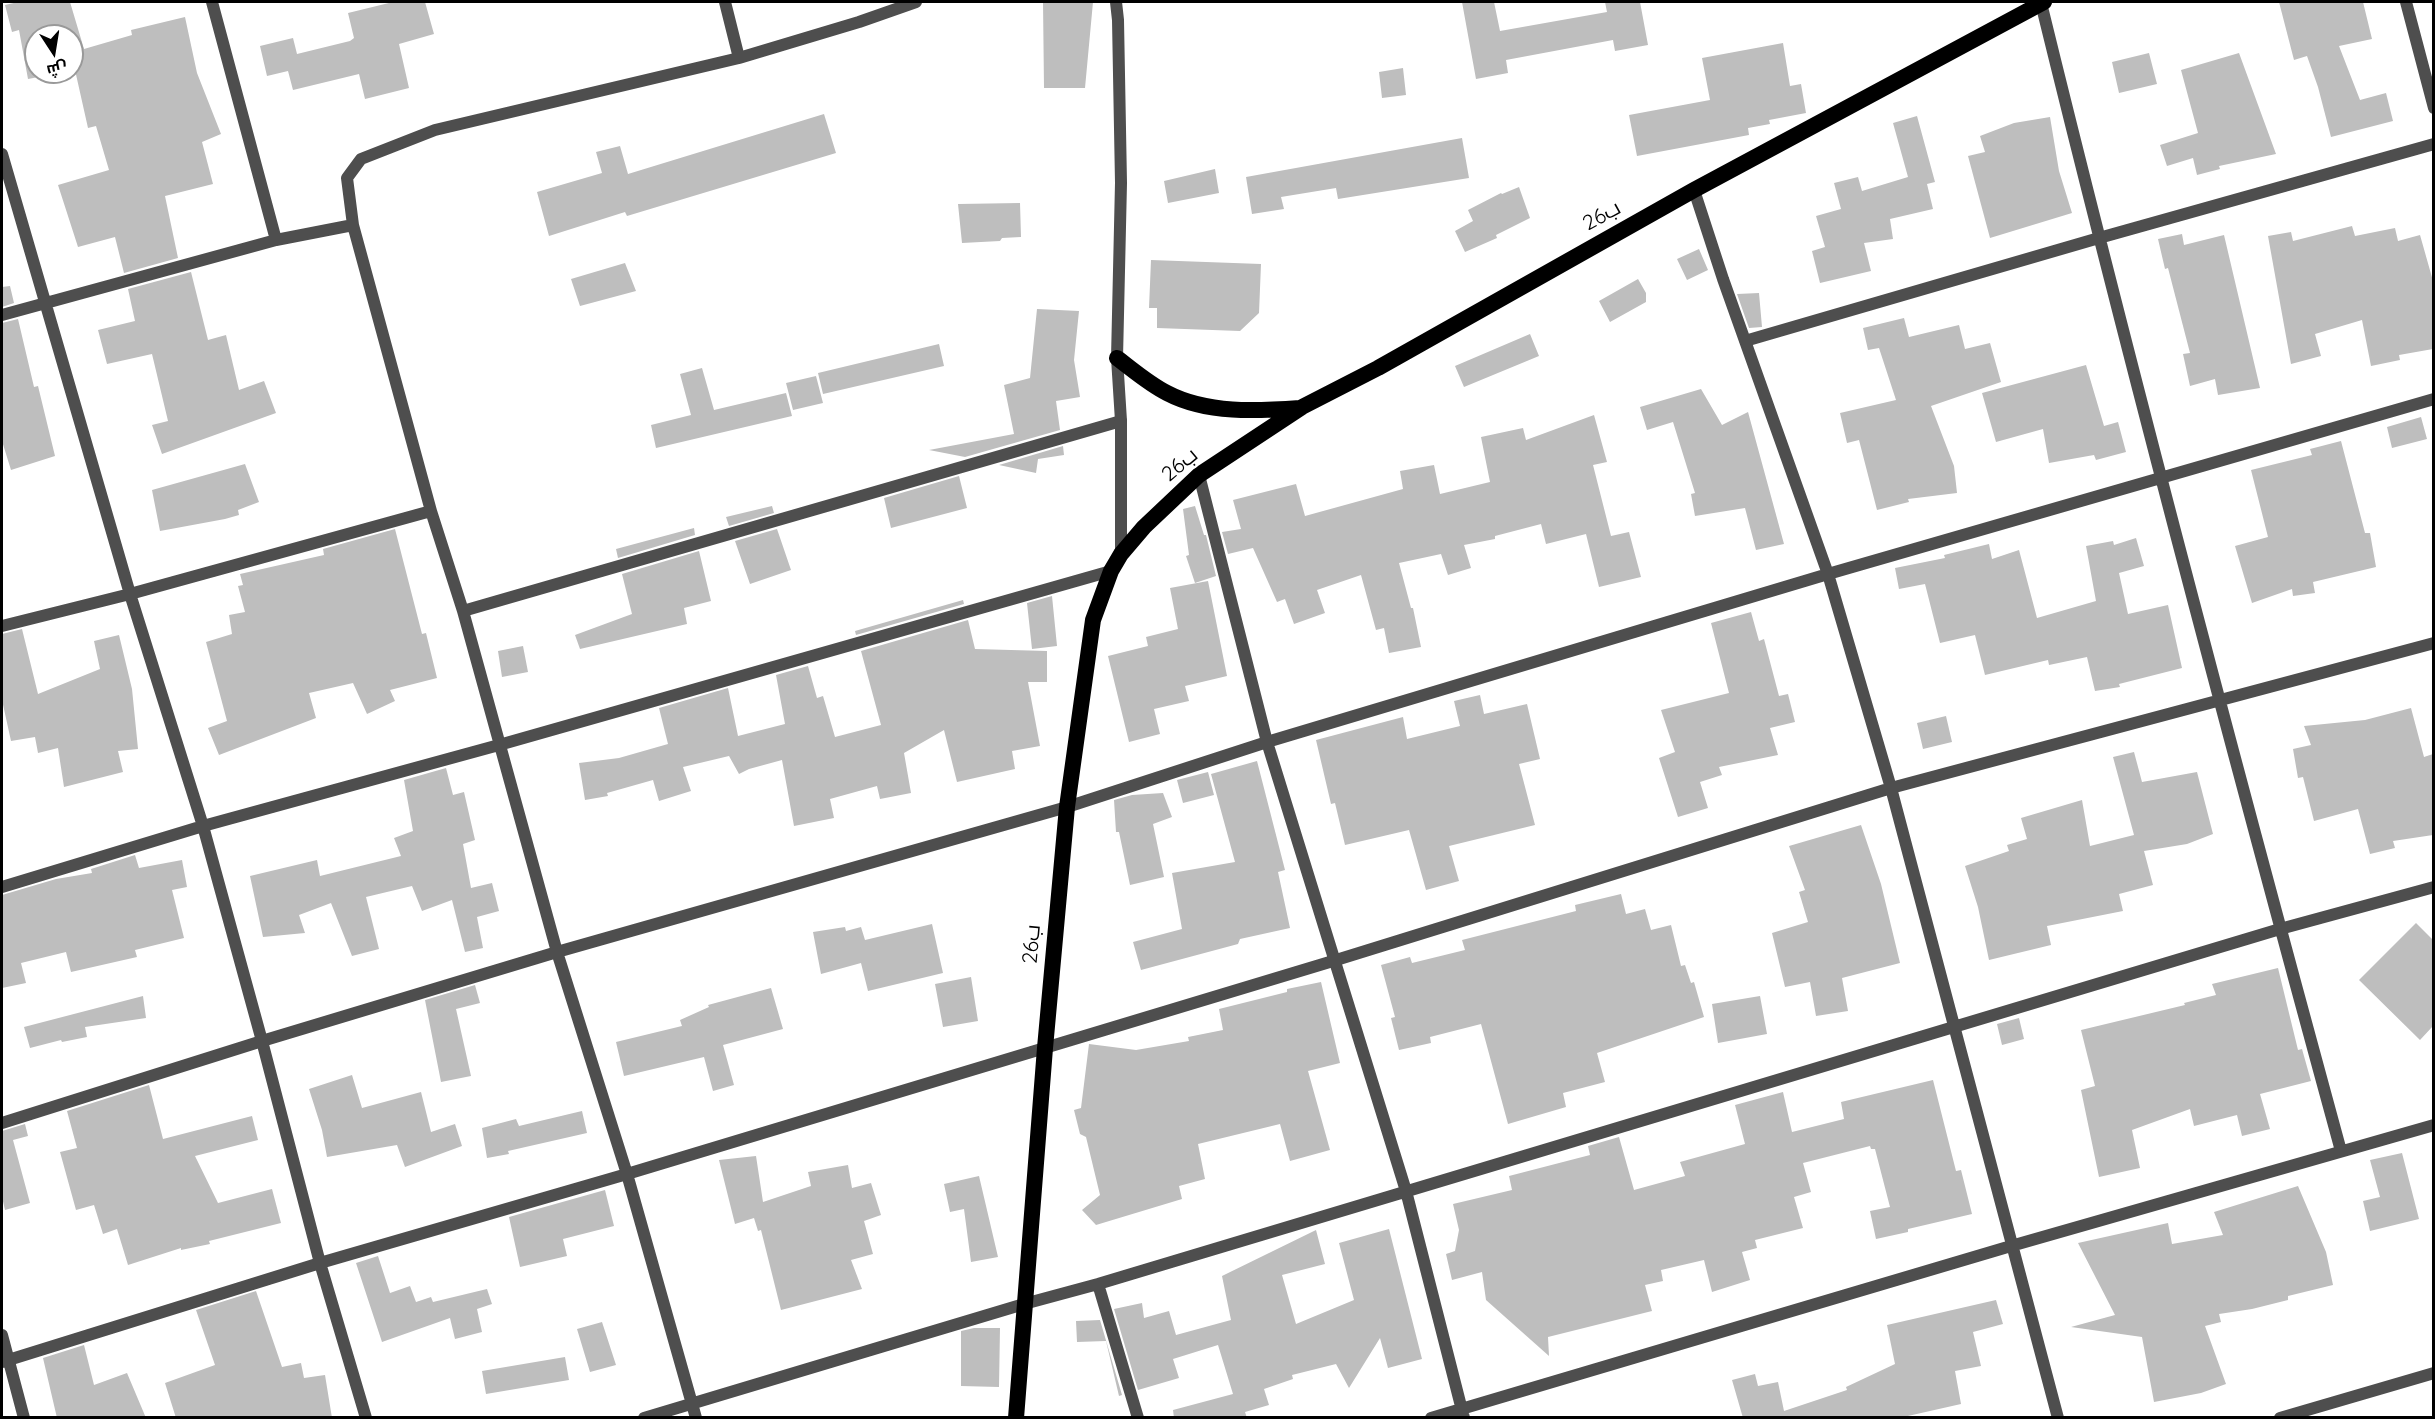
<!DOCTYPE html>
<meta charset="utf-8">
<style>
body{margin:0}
#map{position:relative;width:2435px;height:1419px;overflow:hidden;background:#fff;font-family:Quicksand,Cairo,sans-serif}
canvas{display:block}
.frame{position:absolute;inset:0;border:3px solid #000;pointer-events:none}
.north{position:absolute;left:24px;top:24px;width:60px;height:60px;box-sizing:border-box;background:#fff;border:2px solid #999;border-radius:50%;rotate:168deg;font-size:16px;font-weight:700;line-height:24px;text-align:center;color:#000}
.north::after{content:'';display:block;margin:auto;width:21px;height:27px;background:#000;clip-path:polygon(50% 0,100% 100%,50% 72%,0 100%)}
</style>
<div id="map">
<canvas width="2435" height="1419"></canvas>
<div class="frame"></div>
<div class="north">ش</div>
</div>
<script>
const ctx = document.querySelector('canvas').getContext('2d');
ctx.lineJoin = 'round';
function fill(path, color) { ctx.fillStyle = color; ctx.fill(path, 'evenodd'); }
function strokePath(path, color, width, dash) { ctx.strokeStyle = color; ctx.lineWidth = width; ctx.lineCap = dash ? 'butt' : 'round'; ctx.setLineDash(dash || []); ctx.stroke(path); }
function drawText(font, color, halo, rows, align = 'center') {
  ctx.font = font + ' Quicksand,Cairo,sans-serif'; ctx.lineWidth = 4.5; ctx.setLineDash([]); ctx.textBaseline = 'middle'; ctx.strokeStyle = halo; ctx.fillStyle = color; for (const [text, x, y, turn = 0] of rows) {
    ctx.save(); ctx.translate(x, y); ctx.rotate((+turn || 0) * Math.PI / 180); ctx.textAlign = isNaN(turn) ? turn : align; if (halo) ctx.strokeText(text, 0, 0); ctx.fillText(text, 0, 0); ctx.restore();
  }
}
fill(new Path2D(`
 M18 2H70L84 49 132 35 131 30 185 17 197 73 221 134 202 142 213 184 165 196 178 258 124 273 115 237 78 247 58 185 109 170 96 126 88 128 75 70H72V36H36V72H65L28 79 19 30 12 32 5 5Z
 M393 2H425L434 34 399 44 409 88 365 99 359 74 293 90 288 71 267 76 260 46 293 38 297 54 350 41 354 38 348 13Z
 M1043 2H1093L1085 88H1044Z
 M1462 2H1494L1500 31 1607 12 1605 2H1640L1648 45 1615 51 1613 40 1506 60 1508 73 1476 79Z
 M2279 2H2363L2372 39 2339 46 2360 100 2386 93 2393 121 2331 137 2318 87 2307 56 2294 60Z
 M1783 43 1790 86 1801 84 1806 113 1769 120 1770 124 1748 128 1749 135 1637 156 1629 115 1710 100 1702 58Z
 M2149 53 2157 84 2119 93 2112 62Z
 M2239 53 2276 154 2219 166 2220 169 2197 175 2193 158 2167 166 2160 145 2198 133 2181 70Z
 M1403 68 1406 95 1382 98 1379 72Z
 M824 114 836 153 627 216 625 212 549 236 537 192 602 173 596 152 620 146 628 174Z
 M1917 116 1935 182 1927 184 1933 209 1890 219 1893 239 1864 243 1871 271 1820 283 1812 251 1825 247 1816 216 1841 209 1834 183 1858 177 1862 191 1908 177 1893 123Z
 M2050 117 2059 171 2072 213 1990 238 1968 156 1985 152 1980 136 2014 123Z
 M1462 138 1469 178 1338 199 1336 188 1281 197 1284 209 1252 214 1246 177Z
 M1215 169 1219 193 1168 203 1164 181Z
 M1519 187 1530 218 1496 235 1497 238 1465 252 1455 231 1473 221 1468 210 1501 193 1502 194Z
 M1020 203 1021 237 1002 238 1000 241 962 243 958 204Z
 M2352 226 2355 236 2395 228 2398 241 2420 235 2433 281V349L2399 355 2400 360 2371 366 2362 320 2315 334 2321 356 2291 364 2268 236 2291 232 2293 241Z
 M2182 234 2184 245 2224 235 2260 388 2218 395 2215 379 2190 386 2183 354 2190 353 2168 268 2165 269 2158 239Z
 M1699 249 1708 270 1687 280 1677 259Z
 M1151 260 1261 264 1259 313 1240 331 1157 328V308H1149Z
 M625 263 636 291 580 306 571 279Z
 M191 272 208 340 226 335 239 390 264 381 276 413 162 454 152 425 168 421 152 354 107 364 98 330 135 321 128 289Z
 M1638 279 1646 293V302L1610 322 1599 301Z
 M10 286 14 303 2 307V287Z
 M1759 293 1762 327 1749 328 1737 294Z
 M1037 309 1079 311 1074 360 1080 397 1056 401 1060 430 965 457 929 450 1014 434 1004 385 1030 378Z
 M1904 318 1909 337 1959 325 1965 349 1990 343 2001 382 1931 406 1954 466 1957 493 1908 499 1909 502 1877 510 1859 440 1847 443 1840 413 1896 400 1879 348 1868 350 1863 328Z
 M18 319 34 387 38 386 55 456 11 470 2 441V323Z
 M1530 334 1539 356 1464 387 1455 366Z
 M939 344 944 366 823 394 818 373Z
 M2086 365 2104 426 2118 422 2126 452 2096 460 2094 455 2049 463 2043 429 1996 442 1982 393Z
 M702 368 714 410 786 393 792 416 656 448 651 425 691 415 680 374Z
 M816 376 823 403 793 410 786 383Z
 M1701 389 1722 425 1748 412 1784 544 1756 550 1745 508 1695 516 1691 494 1695 493 1673 422 1647 430 1640 407Z
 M1594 415 1607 462 1593 465 1611 536 1629 532 1641 577 1599 587 1586 534 1546 544 1541 524 1495 536V539L1464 545 1471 568 1448 575 1441 554 1399 563 1411 608H1413L1421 647 1389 653 1384 628 1376 630 1361 575 1317 590 1325 613 1294 624 1285 599 1277 602 1253 548 1228 554 1222 532 1241 529 1233 500 1296 484 1305 516 1403 489 1400 471 1434 465 1440 494 1490 482 1481 437 1523 428 1526 440Z
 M2421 417 2427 439 2392 448 2387 427Z
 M2341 441 2365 533H2370L2376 567 2313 582 2315 593 2293 596 2292 589 2252 603 2235 546 2268 537 2251 470 2312 455 2310 449Z
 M1063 446 1064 455 1038 459 1036 473 999 465Z
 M245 464 259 502 238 510 239 515 225 519 160 531 152 490Z
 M959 476 967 508 891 528 884 498Z
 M772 506 774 513 729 526 726 517Z
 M1195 506 1204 535H1206L1216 576 1195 583 1186 556 1189 555 1183 509Z
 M694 528 695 535 618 558 616 549Z
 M395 529 422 634 426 633 437 678 390 690 395 701 367 714 353 683 309 693 316 718 219 755 208 728 227 721 206 642 232 634 229 615 245 612 238 586 243 585 240 574 324 555 323 549Z
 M777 529 791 570 750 584 735 541Z
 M2136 538 2144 566 2119 573 2128 614 2168 605 2182 668 2119 684 2120 687 2095 691 2087 657 2049 665 2048 660 1985 675 1975 635 1940 643 1925 584 1899 589 1895 568 1945 558 1944 555 1989 544 1992 559 2019 550 2037 618 2096 601 2086 546 2113 541 2114 545Z
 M699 551 711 601 684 608 687 624 580 649 575 635 632 614 622 574Z
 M1208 581 1227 676 1185 686 1189 701 1154 709 1160 734 1129 742 1108 656 1148 646 1146 637 1178 629 1170 588Z
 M1052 596 1057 646 1032 649 1027 603Z
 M963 600 964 604 856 635 855 631Z
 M1751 612 1759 641 1764 639 1779 696 1788 694 1795 722 1770 728 1778 755 1719 767 1722 775 1700 782 1708 808 1678 817 1659 758 1675 752 1661 710 1729 693 1711 623Z
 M968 620 975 649 1047 651V682H1028L1040 746 1012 751 1015 769 957 782 944 730 904 753 911 793 880 799 877 786 830 799 834 818 794 826 782 760 749 769 739 774 729 756 683 767 691 791 659 801 653 780 607 793 608 796 585 800 579 763 619 758 668 744 659 708 728 688 738 736 785 724 776 675 808 666 817 698 823 696 835 737 881 725 861 651Z
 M22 629 38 694 100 669 94 641 119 635 132 689 138 749 118 751 123 772 64 787 58 748 38 753 35 737 11 741 2 700V634Z
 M523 646 528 672 502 677 498 651Z
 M1480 695 1484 714 1527 704 1540 759 1519 764 1535 825 1449 846 1459 881 1426 890 1409 830 1345 845 1335 803 1331 804 1316 740 1403 717 1407 739 1460 726 1454 701Z
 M2411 708 2424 757 2433 754V835L2393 841 2395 848 2370 854 2358 809 2314 821 2303 777 2298 778 2293 749 2311 745 2304 726 2365 720Z
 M1946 716 1952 742 1923 749 1917 723Z
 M2134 752 2142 782 2197 772 2213 834 2187 844 2144 851 2153 885 2119 894 2123 911 2047 926 2051 945 1989 960 1978 907 1965 866 2009 851 2007 845 2027 839 2021 818 2082 800 2090 846 2134 835 2113 757Z
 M1257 761 1285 870 1278 872 1290 928 1240 939 1238 944 1141 970 1133 942 1182 929 1172 873 1235 862 1211 774Z
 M446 768 453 795 464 792 475 840 463 844 471 888 492 883 499 911 477 917 483 948 465 952 452 900 422 911 412 886 366 897 379 949 352 956 331 903 299 915 305 933 263 937 250 876 317 860 320 876 401 856 394 838 413 831 404 780Z
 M1208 772 1214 795 1183 803 1177 780Z
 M1163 793 1172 817 1153 824 1164 877 1130 885 1119 832H1116L1114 800 1132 795Z
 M1861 825 1881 884 1900 963 1842 978 1848 1011 1816 1016 1810 982 1785 987 1772 933 1808 922 1799 892 1805 890 1789 846Z
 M135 855 139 868 182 860 187 887 172 890 184 938 135 950 137 957 71 972 66 952 21 963 26 983 2 988V895L56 879 92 873 91 869Z
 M1621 894 1626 914 1645 909 1651 930 1671 925 1681 966 1685 965 1691 983 1694 982 1704 1017 1597 1053 1605 1082 1563 1093 1566 1107 1508 1124 1481 1024 1430 1037 1431 1043 1399 1050 1391 1018 1395 1017 1381 965 1410 957 1412 963 1465 950 1462 940 1576 911 1575 905Z
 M2416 923 2433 940V1026L2420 1040 2359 980Z
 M932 924 943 973 868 991 861 963 821 974 813 932 845 927 846 931 861 927 865 940Z
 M2278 968 2298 1050 2302 1049 2311 1081 2260 1094 2270 1129 2242 1136 2237 1115 2194 1126 2190 1109 2132 1130 2140 1168 2099 1177 2081 1090 2095 1086 2081 1030 2185 1005 2184 1003 2216 995 2212 984Z
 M971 977 978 1021 943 1027 935 984Z
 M1321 982 1340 1063 1308 1071 1330 1150 1290 1161 1280 1124 1198 1144 1205 1179 1179 1186 1182 1199 1096 1225 1082 1210 1100 1195 1086 1137 1080 1134 1074 1110 1081 1108 1089 1044 1136 1050 1189 1041 1188 1037 1223 1030 1219 1009 1287 992V989Z
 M475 985 480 1003 456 1009 471 1076 441 1082 425 1000Z
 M771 988 783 1029 723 1045 734 1085 713 1091 704 1057 624 1076 616 1042 682 1026 680 1020 709 1007 708 1005Z
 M143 996 146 1018 85 1027 87 1037 62 1042 61 1040 30 1048 24 1027Z
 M1760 996 1767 1034 1718 1043 1712 1004Z
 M2019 1018 2024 1039 2002 1045 1997 1024Z
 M352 1075 362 1108 421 1092 431 1132 455 1124 462 1146 405 1167 397 1145 327 1157 322 1130 309 1089Z
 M1933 1080 1956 1171 1961 1170 1972 1214 1908 1229V1232L1876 1239 1870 1211 1890 1207 1875 1149H1871L1870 1146 1803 1163 1811 1192 1794 1197 1803 1228 1755 1240 1757 1248 1742 1252 1750 1280 1712 1292 1704 1260 1661 1270 1663 1281 1645 1285 1652 1311 1548 1337 1549 1356 1486 1300 1482 1272 1452 1280 1446 1254 1455 1251 1459 1230 1453 1204 1512 1190 1509 1176 1590 1155 1588 1146 1619 1137 1634 1190 1685 1176 1680 1162 1745 1144 1735 1105 1783 1092 1792 1132 1844 1119 1841 1102Z
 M149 1085 163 1139 252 1116 258 1140 195 1156 218 1203 272 1189 281 1223 209 1241 210 1244 181 1250V1248L128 1265 117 1229 103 1234 94 1205 76 1210 60 1152 77 1148 67 1111Z
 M582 1111 587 1133 508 1151 509 1154 487 1158 482 1128 516 1119 519 1126Z
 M25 1124 28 1136 13 1140 30 1203 5 1210 2 1197V1131Z
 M2402 1153 2419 1219 2370 1231 2363 1201 2380 1197 2370 1160Z
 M756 1156 763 1202 811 1186 808 1172 848 1165 852 1188 871 1183 881 1215 864 1221 873 1254 851 1260 862 1289 781 1310 761 1230 758 1231 754 1218 735 1224 719 1160Z
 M979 1176 998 1257 971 1262 964 1209 950 1212 944 1184Z
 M2298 1186 2326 1252 2333 1285 2288 1296V1300L2252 1309 2219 1314 2221 1322 2205 1326 2226 1384 2201 1393 2154 1402 2142 1337 2071 1327 2115 1315 2078 1243 2168 1223 2172 1244 2223 1235 2214 1212Z
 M605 1190 614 1226 563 1239 567 1256 520 1267 509 1217Z
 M1389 1229 1422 1359 1388 1368 1380 1338 1349 1388 1336 1364 1292 1375 1293 1379 1264 1389 1269 1405 1245 1412 1247 1418H1174L1173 1410 1233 1394 1218 1345 1173 1359 1179 1378 1138 1390 1114 1309 1142 1303 1144 1318 1169 1311 1176 1335 1231 1320 1222 1276 1316 1230 1325 1264 1282 1275 1296 1324 1354 1300 1339 1243Z
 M378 1256 390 1293 410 1286 416 1302 431 1297 433 1302 487 1289 492 1304 477 1309 482 1332 455 1339 450 1318 382 1342 356 1263Z
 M256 1291 282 1367 301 1363 304 1378 325 1375 332 1418H176L165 1383 215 1365 196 1310Z
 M1996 1300 2003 1324 1973 1332 1981 1366 1955 1371 1961 1404 1899 1418H1743L1732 1380 1755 1374 1758 1386 1778 1382 1784 1411 1847 1390 1846 1387 1895 1364 1887 1325Z
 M1100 1320 1122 1395 1119 1396 1106 1341 1077 1342 1076 1321Z
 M602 1322 616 1365 590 1372 577 1329Z
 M974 1328H1000L999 1387 961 1386V1331Z
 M84 1345 94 1385 127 1373 146 1418H57L43 1358Z
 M565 1357 569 1380 486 1394 482 1371Z`), '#bebebe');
strokePath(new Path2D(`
 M212 2 276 240
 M725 2 739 58
 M2406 2 2434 108
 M2041 3C2135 387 2237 770 2341 1151
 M2 154 130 594 203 826 262 1041 320 1263 366 1418
 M1694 190 1723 279 1828 574 1891 788 2058 1418
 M2 315 276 240 353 225
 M1745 341 2099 238 2434 144
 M1199 475 1267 742 1406 1191 1464 1418
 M463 611 1121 421
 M2 626 130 594 431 511
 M2 887 203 826 499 745 1111 571
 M2 1123 262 1041 557 952 1067 807 1267 742 1828 574 2434 399
 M1098 1284 1138 1418
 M2 1335 24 1418
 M2 1362 320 1263 627 1174 1333 961 1891 788 2434 643
 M644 1418 1024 1304 1098 1284 2280 929 2434 887
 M696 1418 627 1174 557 952 463 611 431 511 353 225 347 178 361 159 435 130 739 58 859 22 916 2
 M1431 1418 2011 1246 2434 1125
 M2280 1418 2434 1373`), '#4e4e4e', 12);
strokePath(new Path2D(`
 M1116 2 1118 20 1121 183 1117 358 1121 421V554`), '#4e4e4e', 12);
strokePath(new Path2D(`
 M1117 358C1133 370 1149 384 1167 393 1207 414 1257 411 1300 408
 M1016 1418 1045 1048 1067 807 1093 620 1111 571 1121 554 1144 527 1199 475 1302 407 1378 368 1694 190 2044 2`), '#000', 16);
drawText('21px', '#000', '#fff', [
 ["26ب",1602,216,-29],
 ["26ب",1180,465,-40],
 ["26ب",1032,944,-85]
]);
</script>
